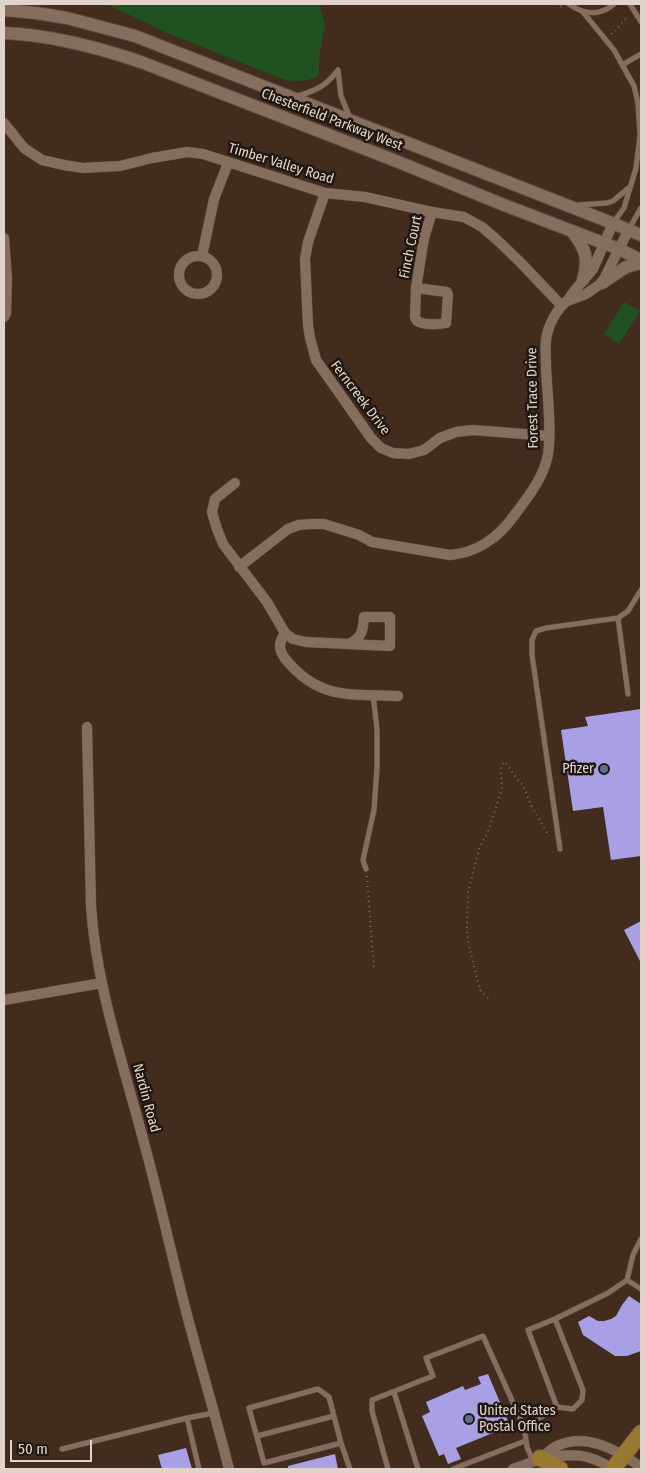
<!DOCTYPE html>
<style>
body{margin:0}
#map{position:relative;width:645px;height:1473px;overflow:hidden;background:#412c1e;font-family:"Fira Sans Condensed",sans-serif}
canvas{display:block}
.frame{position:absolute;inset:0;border:5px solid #e1d3ca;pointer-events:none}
.scale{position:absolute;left:10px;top:1440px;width:82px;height:22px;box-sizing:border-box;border:2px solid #e1d3ca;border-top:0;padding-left:6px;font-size:15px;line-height:18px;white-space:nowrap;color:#e1d3ca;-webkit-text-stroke:4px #201711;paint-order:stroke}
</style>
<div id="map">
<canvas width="645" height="1473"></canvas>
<div class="frame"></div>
<div class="scale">50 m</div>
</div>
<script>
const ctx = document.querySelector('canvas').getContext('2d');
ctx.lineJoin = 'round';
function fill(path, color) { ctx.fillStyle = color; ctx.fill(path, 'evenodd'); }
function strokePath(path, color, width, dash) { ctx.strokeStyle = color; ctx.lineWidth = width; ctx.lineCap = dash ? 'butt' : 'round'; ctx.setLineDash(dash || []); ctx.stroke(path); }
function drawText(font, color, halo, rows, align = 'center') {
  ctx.font = font + ' "Fira Sans Condensed",sans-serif'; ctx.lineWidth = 5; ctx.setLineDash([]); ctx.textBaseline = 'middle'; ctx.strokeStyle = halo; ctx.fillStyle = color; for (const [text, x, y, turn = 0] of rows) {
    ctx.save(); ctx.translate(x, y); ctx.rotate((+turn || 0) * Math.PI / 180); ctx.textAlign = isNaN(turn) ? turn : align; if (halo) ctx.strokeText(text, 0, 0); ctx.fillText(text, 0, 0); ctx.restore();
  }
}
fill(new Path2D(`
 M106 4H319L325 25 319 59V75C306 83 297 82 282 79L172 35Z
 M624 302 640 311 619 344 604 334Z`), '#1f5220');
fill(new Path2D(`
 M641 709V856L611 860 603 807 573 811 561 730 588 726 585 717Z
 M641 921V963L624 930Z
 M629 1296 641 1304V1351L627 1356H615L583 1335 578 1322 589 1316 598 1321H604L611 1319 616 1316 622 1305Z
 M488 1374 510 1426 456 1448 461 1459 448 1464 444 1454 439 1456 422 1416 430 1412 426 1402 463 1386 465 1390 481 1384 478 1377Z
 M186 1448 192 1469H162L158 1455Z
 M335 1454 338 1469H288V1466Z`), '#a99fe5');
const service = new Path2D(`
 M569 4C584 15 600 16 614 4
 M630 4 641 22
 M583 12 614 50 634 86 638 103 640 135 636 168 624 208 613 223
 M622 65 641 54
 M298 96C317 90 326 86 338 70L341 96 350 118
 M578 205 607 203 613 201 631 186
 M629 229 641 208
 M628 694 618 618 628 611 641 590
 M560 849 532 655V640L536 631 546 628 618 618
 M366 869 363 860 374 810 377 768V729L373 695
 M627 1280 633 1255 641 1239
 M555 1319 528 1330 557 1407
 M394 1392 418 1469
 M187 1418 199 1469
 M524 1427 557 1407 573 1409 582 1400 583 1390 555 1319 608 1293 627 1280 641 1289
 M257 1436 334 1416
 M341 1443 264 1463 249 1408 318 1389 329 1397 341 1443 350 1469
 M62 1449 187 1418 214 1413
 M388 1469 372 1411V1400L433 1376 426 1358 483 1336 524 1427 527 1447 533 1461
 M453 1469 525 1441`);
const minor = new Path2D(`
 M4 123 24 148 42 160 64 165 83 168 120 166 152 158 187 152 203 154 325 193 365 197 432 212 464 217 482 227 496 239 520 262 561 305
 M325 193 308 242 305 259 308 325 310 338 316 360 371 438 381 448 393 453 409 454 424 450 440 438 456 432 473 430 549 436
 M613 223 593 269 575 290 567 301 586 294 602 283 629 229
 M4 238 7 278 6 313 4 317
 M179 275a19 19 0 1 1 38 0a19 19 0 1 1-38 0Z
 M202 256 214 199 228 163
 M416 288 447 292 448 295 446 323C438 325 424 325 417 321L415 317 416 288 424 238 432 212
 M235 483 215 499 212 512 217 529 223 544 267 602 285 633 293 639 306 642 390 646V617H364C363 630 362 639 348 644
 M239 567 288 529 299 525 311 524H324L359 535 372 542 450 555C476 553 498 538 513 517 527 498 544 478 548 454 552 428 547 394 546 366 546 358 545 348 546 340 548 325 556 310 567 301
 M285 633C278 644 278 650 287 661 320 700 351 694 398 696
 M87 727 91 906C96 985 123 1063 143 1139 159 1197 172 1257 187 1315 201 1367 216 1418 229 1469
 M4 1000 102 983
 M543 1458C573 1453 588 1453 613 1469
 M513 1469C522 1466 531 1463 539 1459 544 1456 549 1451 555 1447 585 1431 617 1450 641 1467`);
const tertiary = new Path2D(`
 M4 10 36 13 67 18 135 36 607 221 641 235
 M4 33C51 35 97 47 141 62L396 161 504 205 619 249 641 260
 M572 231C586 250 589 257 583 280
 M602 283 626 267 641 263`);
const primary = new Path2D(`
 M540 1458 560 1469
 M613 1469 641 1433`);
strokePath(service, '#5b493e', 6);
strokePath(minor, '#5b493e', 11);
strokePath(tertiary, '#5b493e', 14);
strokePath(primary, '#5b493e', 18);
strokePath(new Path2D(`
 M556 4 562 7
 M611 34C619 29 621 21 629 17
 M367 876 374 971
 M488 998 480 990 469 946 467 929 468 892 480 846 488 832 502 788 501 768 504 762 506 763 517 779 523 785 531 805 549 836`), '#806d61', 2, [1, 4]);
strokePath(service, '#866e5e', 5);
strokePath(minor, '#866e5e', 10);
strokePath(tertiary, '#866e5e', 12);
strokePath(primary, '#99792f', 16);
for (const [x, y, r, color] of [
 [604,769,5,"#5c6f8a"],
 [469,1419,5,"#5c6f8a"]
]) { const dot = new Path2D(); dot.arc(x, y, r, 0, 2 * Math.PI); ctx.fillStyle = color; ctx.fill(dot); strokePath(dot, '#201711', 2); }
drawText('14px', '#e1d3ca', '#201711', [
 ["Chesterfield Parkway West",332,120,21],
 ["Timber Valley Road",281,164,17],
 ["Finch Court",411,247,-78],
 ["Ferncreek Drive",360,398,53],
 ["Forest Trace Drive",533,398,-91],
 ["Nardin Road",146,1098,75]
]);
drawText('14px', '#e1d3ca', '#201711', [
 ["Pfizer",594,769],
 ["United States",479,1411,"left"],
 ["Postal Office",479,1427,"left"]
], 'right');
</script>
